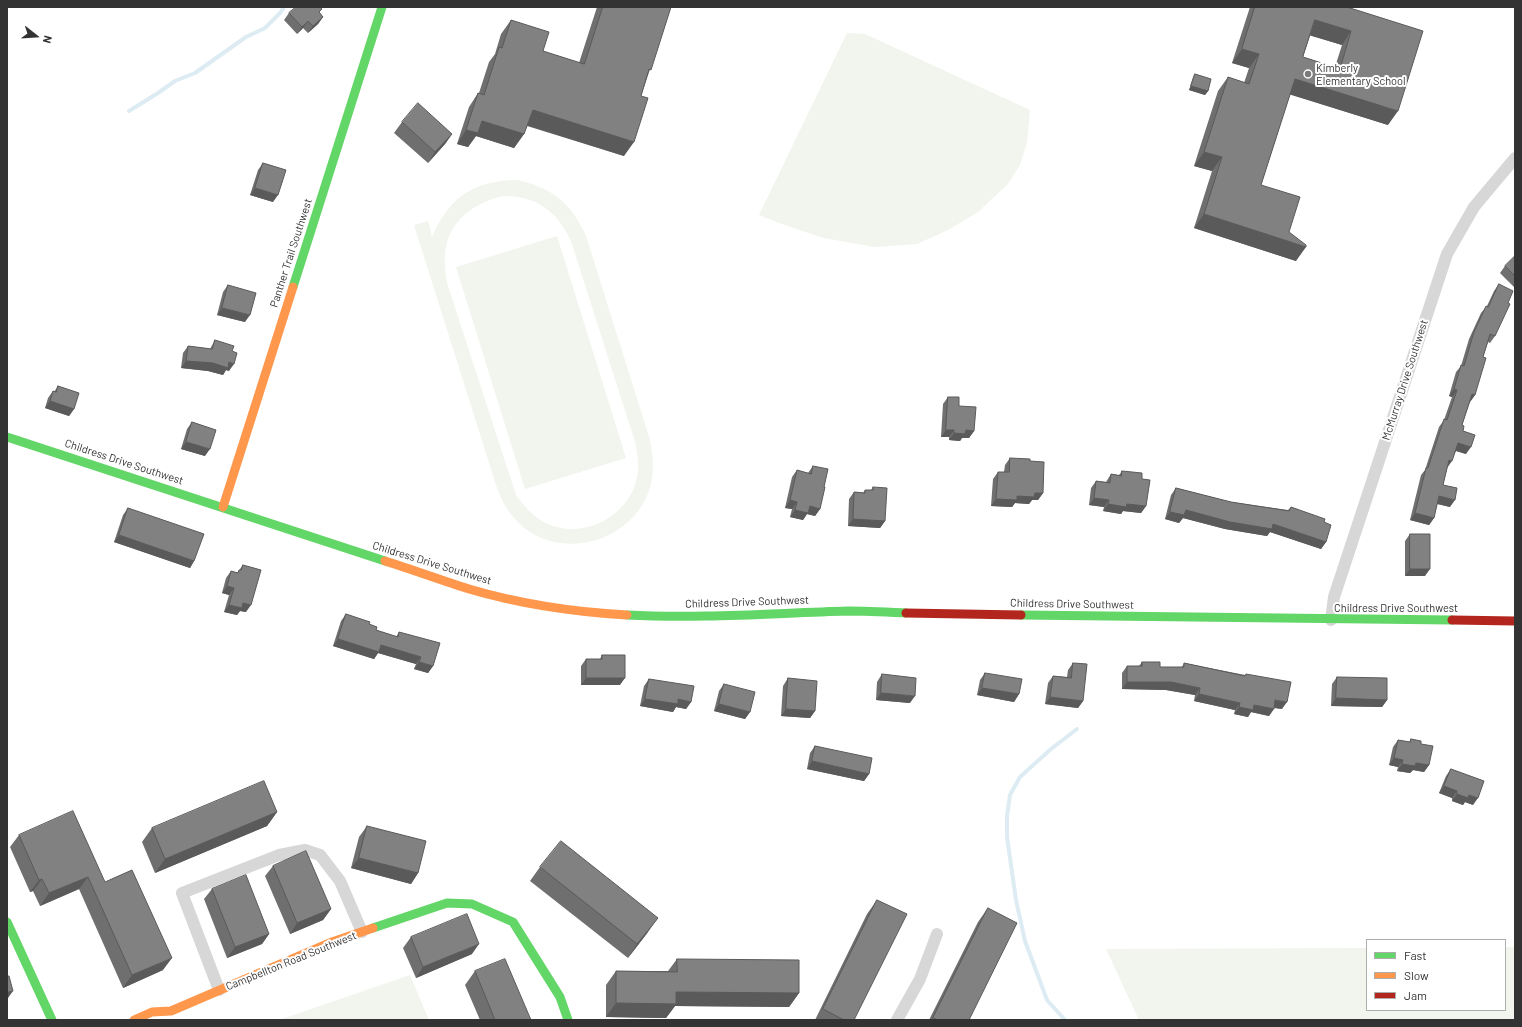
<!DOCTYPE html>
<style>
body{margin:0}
#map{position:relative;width:1522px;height:1027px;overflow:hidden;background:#fff;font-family:Barlow,sans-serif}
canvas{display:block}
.frame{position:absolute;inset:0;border:8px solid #333;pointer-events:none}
.legend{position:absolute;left:1366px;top:939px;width:140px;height:72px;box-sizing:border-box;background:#fff;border:1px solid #adadad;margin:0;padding:5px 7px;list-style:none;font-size:12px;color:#333}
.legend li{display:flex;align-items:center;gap:8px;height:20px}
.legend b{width:20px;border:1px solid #adadad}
.north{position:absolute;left:16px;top:16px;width:40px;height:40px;-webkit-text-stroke:3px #fff;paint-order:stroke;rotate:107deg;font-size:11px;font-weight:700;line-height:16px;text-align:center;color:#333}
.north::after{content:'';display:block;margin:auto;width:14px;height:18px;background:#333;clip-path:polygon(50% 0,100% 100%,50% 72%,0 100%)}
</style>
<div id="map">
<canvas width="1522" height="1027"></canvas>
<div class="frame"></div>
<ul class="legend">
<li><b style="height:5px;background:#63d668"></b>Fast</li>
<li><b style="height:5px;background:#ff974d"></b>Slow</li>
<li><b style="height:5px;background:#b3261e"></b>Jam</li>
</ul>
<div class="north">N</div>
</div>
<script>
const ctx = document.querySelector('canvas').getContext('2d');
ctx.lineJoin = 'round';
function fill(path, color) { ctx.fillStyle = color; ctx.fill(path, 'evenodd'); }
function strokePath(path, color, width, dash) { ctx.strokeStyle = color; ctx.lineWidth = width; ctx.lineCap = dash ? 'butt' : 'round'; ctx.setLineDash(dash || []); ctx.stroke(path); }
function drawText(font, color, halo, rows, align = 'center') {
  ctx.font = font + ' Barlow,sans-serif'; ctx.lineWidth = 4; ctx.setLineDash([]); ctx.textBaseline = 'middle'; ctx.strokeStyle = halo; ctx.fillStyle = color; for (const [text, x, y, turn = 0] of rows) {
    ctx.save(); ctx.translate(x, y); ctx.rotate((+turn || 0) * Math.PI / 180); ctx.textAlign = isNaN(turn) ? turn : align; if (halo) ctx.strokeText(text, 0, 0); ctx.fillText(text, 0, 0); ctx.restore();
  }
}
fill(new Path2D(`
 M847 33 865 34 1030 110 1027 143 1020 165 1007 185 978 212 948 230 917 244 875 247 823 238 779 223 759 215Z
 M517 180C553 188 571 203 586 236L650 440C654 461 655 483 644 502 617 550 545 560 511 514 504 506 501 497 497 488L414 225 428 221 432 237C450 197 472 181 517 180ZM503 196C537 196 557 211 571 241L636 445C637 454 639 462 638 470 635 515 581 544 542 521 531 514 523 505 516 495L447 283C446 274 444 264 445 255 447 222 473 203 503 196Z
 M557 236 626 458 525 489 456 267Z
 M1505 947H1515V1020H1139L1106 949 1367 948V1010H1505Z
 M410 975 429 1020H279Z`), '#f1f5ed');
strokePath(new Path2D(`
 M129 111 158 93 175 81 195 73 246 37 265 28 280 13 284 7
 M1065 1020 1047 1000 1025 941 1016 900 1007 837V816L1010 795 1020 777 1051 749 1077 729`), '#ddebf3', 4);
strokePath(new Path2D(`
 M1331 620 1334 597 1447 254 1474 207 1515 158
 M219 990 182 893 279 855 305 850 320 855 340 881 362 932
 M897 1020 920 979 937 934`), '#d7d7d7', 12);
strokePath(new Path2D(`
 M293 287 382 7
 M7 437 385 561
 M627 615C701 619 774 613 848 611 867 611 886 612 906 613
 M1021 615 1452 620
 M7 922 52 1020
 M373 928 447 903 472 904 513 922 560 997 568 1020`), '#63d668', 9);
strokePath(new Path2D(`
 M223 507 293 287
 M385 561C413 570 441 580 469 589 520 604 574 612 627 615
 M134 1020 152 1012 171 1011 332 942 373 928`), '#ff974d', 9);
strokePath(new Path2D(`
 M906 613 1021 615
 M1452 620 1515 621`), '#b3261e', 9);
fill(new Path2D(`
 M597 7H671L641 96 624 156 527 126 524 134 514 148 476 136 468 147 457 144 469 107 478 93H479L489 62 495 54 501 34 511 20 543 51 579 63Z
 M1250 7H1347L1388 125 1290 94 1261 185 1289 232 1296 261 1194 228 1212 171 1194 166 1218 91 1228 77 1244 83 1249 68 1232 63ZM1310 35 1342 45 1335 67 1303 57Z
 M289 13H319L323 17 318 24 308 33 303 28 297 34 284 20Z
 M1195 74 1208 91 1205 95 1189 90 1193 78Z
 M402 122 452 134 445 144 428 163 394 133Z
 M263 163 273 202 250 195 258 170Z
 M1515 256V288L1500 273 1505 266Z
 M1499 284 1508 303 1495 336 1490 343 1488 342 1483 357 1475 395 1470 402 1462 425 1466 454 1456 451 1447 468 1443 485 1450 507 1437 504 1434 518 1429 525 1410 520 1421 475 1425 470 1439 427 1444 420 1452 397 1449 396 1456 372 1461 366 1469 339 1481 313 1487 306 1494 291Z
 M228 285 245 322 217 315 223 292Z
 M215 340 232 351 229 371 226 370 223 375 208 371 181 368 183 353 188 346 210 349Z
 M58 386 74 409 69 416 45 408 48 398 53 391 54 392Z
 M948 397 959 406 974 431 969 438H962L960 441 949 440V437H941L943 404Z
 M192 422 205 456 181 449 187 429Z
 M1010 458 1030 461 1043 493 1038 500H1032L1029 504 1015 503 1012 507 991 506 993 479 998 472H1004L1005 465Z
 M813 466 824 487 820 509 815 516 807 514 803 520 790 517 792 509 785 508 792 477 797 470 808 473Z
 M1122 471 1142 479 1146 506 1141 513 1123 511 1121 514 1103 511 1104 507 1089 505 1091 488 1096 481 1106 482 1111 474 1119 475Z
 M873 487 885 521 880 528 848 526 849 499 854 492 863 493 865 490H871Z
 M1176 488 1231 502 1288 510 1291 507 1324 522 1326 542 1321 549 1270 532 1267 536 1225 529 1183 518 1179 523 1165 519 1171 495Z
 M128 508 194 561 190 568 114 542 123 515Z
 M1410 534 1425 576H1405V541Z
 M243 565 246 612 240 611 237 615 224 612 229 595 222 593 226 578 231 571 237 573Z
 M346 614 369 624 376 630 396 637 399 632 433 666 428 673 414 669 416 664 378 653 374 659 333 646 341 621Z
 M602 655 620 685H581V666L586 659H600Z
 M1142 662 1160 667H1182L1184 663 1245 675 1246 674 1282 709 1274 708 1269 716 1251 712 1248 717 1234 714 1235 710 1194 701 1195 695 1166 690 1122 689V673L1127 666H1139Z
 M1073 663 1083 701 1078 708 1045 704 1048 683 1053 676 1067 677 1068 670Z
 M985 673 1019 694 1014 702 977 695 980 680Z
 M882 674 910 703 876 700 877 682Z
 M1337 677 1387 700 1382 707 1331 706 1332 684Z
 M788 678 815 711 810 718 781 716 783 686Z
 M649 679 691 702 686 709 676 707 673 712 640 706 644 686Z
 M724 684 750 712 745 719 714 711 719 691Z
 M1411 739 1421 744 1429 765 1424 772 1413 770 1410 773 1397 771 1398 767 1389 765 1393 747 1398 740 1409 742Z
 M815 746 869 774 864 781 807 769 810 753Z
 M1451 769 1473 805 1465 802 1463 805 1452 801V798L1439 793 1446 776Z
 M277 812 267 826 155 873 142 842 152 828Z
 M367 826 418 873 411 884 351 868 359 837Z
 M19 835 105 882 163 970 123 988 79 889 40 906 33 891 30 892 10 847Z
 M273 866 331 909 323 920 290 934 265 876Z
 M540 867 648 932 628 958 530 881Z
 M212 889 269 934 262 944 227 958 204 899Z
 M877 900 854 1020H815L867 914Z
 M988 908 969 1020H929L978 922Z
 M411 937 472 954 416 978 403 948Z
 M677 959 799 993 789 1007 675 1006 666 1018 606 1017V985L616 971H668Z
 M475 971 531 1020H480L465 985Z`), '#6f6f6f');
fill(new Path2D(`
 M323 17 318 24 308 33 313 26Z
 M1315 20 1351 31 1342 45 1305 34Z
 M308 21 303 28 297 34 302 27Z
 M1242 49 1259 54 1249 68 1232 63Z
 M1295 79 1398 111 1388 125 1285 93Z
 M1191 86 1208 91 1205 95 1189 90Z
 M533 110 634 142 624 156 523 124Z
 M482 121 524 134 514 148 476 136 468 147 457 144 466 130Z
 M452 134 445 144 428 163 435 152Z
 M1204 152 1222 157 1212 171 1194 166Z
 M255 188 278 195 273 202 250 195Z
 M1204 214 1306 247 1296 261 1194 228Z
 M222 308 250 315 245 322 217 315Z
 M186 361 229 362 234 364 229 371 226 370 223 375 208 371 181 368Z
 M1454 389 1457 390 1452 397 1449 396Z
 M1472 394 1475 395 1470 402Z
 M50 401 74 409 69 416 45 408Z
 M946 430H954L949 437H941Z
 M966 430 974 431 969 438H962L960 441 949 440 954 433Z
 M186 442 210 449 205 456 181 449Z
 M1458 443 1471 447 1466 454 1453 450Z
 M1449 460 1452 461 1447 468Z
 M1035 493H1043L1038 500H1032L1029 504 1015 503 1012 507 991 506 996 499Z
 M1439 496 1455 500 1450 507 1434 503Z
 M1094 498 1109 500 1104 507 1089 505Z
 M790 500 797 502 792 509 785 508Z
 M1108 504H1127L1146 506 1141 513 1123 511 1121 514 1103 511Z
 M810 506 820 509 815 516 807 514 803 520 790 517 795 510Z
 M1186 510 1273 524 1326 542 1321 549 1270 532 1267 536 1225 529 1183 518 1179 523 1165 519 1170 512Z
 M1415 513 1434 518 1429 525 1410 520Z
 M853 519 885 521 880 528 848 526Z
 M119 535 194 561 190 568 114 542Z
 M1410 569H1430L1425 576H1405Z
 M227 586 234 588 229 595 222 593Z
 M243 603 251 605 246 612 240 611 237 615 224 612 229 605Z
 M338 639 381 645 421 657 416 664 378 653 374 659 333 646Z
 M419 662 433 666 428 673 414 669Z
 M586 678H625L620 685H581Z
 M1127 682H1171L1200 688 1195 695 1166 690 1122 689Z
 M982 688 1019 694 1014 702 977 695Z
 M881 693 915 696 910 703 876 700Z
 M1199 694 1240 703 1235 710 1194 701Z
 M1050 697 1083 701 1078 708 1045 704Z
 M1336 698 1387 700 1382 707 1331 706Z
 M645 699H678L691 702 686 709 676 707 673 712 640 706Z
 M1275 700 1287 702 1282 709 1270 707Z
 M719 704 750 712 745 719 714 711Z
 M1254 705 1274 709 1269 716 1251 712 1248 717 1234 714 1239 707Z
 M786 709 815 711 810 718 781 716Z
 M1394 758 1403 760 1398 767 1389 765Z
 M812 761 869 774 864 781 807 769Z
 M1416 763 1429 765 1424 772 1413 770 1410 773 1397 771 1402 764Z
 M1444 786 1457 791 1452 798 1439 793Z
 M1457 794 1469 795 1478 798 1473 805 1465 802 1463 805 1452 801Z
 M277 812 267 826 155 873 165 859Z
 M359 858 418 873 411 884 351 868Z
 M88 877 79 889 40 906 49 893Z
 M42 879 33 891 30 892 39 880Z
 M331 909 323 920 290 934 297 923Z
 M658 918 648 932 628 958 637 944Z
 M269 934 262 944 227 958 235 947Z
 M479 944 472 954 416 978 423 967Z
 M172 958 163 970 123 988 132 975Z
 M13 991 8 998H7V992Z
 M676 992 799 993 789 1007 675 1006 666 1018 606 1017 616 1003Z`), '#5a5a5a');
const building = new Path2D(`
 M296 7H320L322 9 319 12 323 17 313 26 308 21 302 27 289 13Z
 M603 7H671L651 70 649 69 641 96 648 98 634 142 533 110 524 134 482 121 478 133 466 130 478 93 484 95 499 47 502 48 511 20 549 32 543 51 584 64Z
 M1255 7H1347L1423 31 1398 111 1295 79 1261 185 1300 197 1289 232 1306 245V247L1204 214 1222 157 1204 152 1228 77 1249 84 1259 54 1242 49ZM1315 20 1351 31 1340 69 1303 57Z
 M1195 74 1211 79 1208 91 1191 86Z
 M418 103 452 134 435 152 402 122Z
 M263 163 286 170 278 195 255 188Z
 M1515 256V276L1505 266Z
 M1499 284 1513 291 1508 303 1510 304 1495 336 1490 334 1483 357 1486 358 1475 395 1472 394 1462 425 1464 426 1463 431 1475 435 1471 447 1458 443 1452 461 1449 460 1443 485 1457 488 1455 500 1439 496 1434 518 1415 513 1426 468H1428L1444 419 1447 420 1457 390 1454 389 1461 365 1464 366 1474 332 1486 306 1488 307Z
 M228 285 256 293 250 315 222 308Z
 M215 340 234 346 232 351 237 353 234 364 229 362 228 368 213 363 186 361 188 346 212 349Z
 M58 386 79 393 74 409 50 401 53 391 56 392Z
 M948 397H959V406L976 407 974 431 966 430 965 434 954 433V430H946Z
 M192 422 216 430 210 449 186 442Z
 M1010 458 1030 459V461L1044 462 1043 493H1035L1034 497 1017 496V500L996 499 998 472H1009Z
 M813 466 828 469 824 487H825L820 509 810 506 808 513 795 510 797 502 790 500 797 470 811 474Z
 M1122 471 1142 473V479L1150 480 1146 506 1127 504 1126 507 1108 504 1109 500 1094 498 1096 481 1110 483 1111 474 1121 476Z
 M873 487 887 488 885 521 853 519 854 492 865 493V490H873Z
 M1176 488 1231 502 1289 511 1291 507 1325 519 1324 522 1331 525 1326 542 1273 524 1272 529 1230 522 1186 510 1184 515 1170 512Z
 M128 508 204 534 194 561 119 535Z
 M1410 534H1430V569H1410Z
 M243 565 261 570 251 605 243 603 242 608 229 605 234 588 227 586 231 571 238 573 239 570H241Z
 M346 614 370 622 369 624 377 627 376 630 398 637 399 632 440 643 433 666 419 662 421 657 381 645 379 652 338 639Z
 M602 655H625V678H586V659H602Z
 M1142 662H1160V667H1184V663L1245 676 1246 674 1291 682 1287 702 1275 700 1274 709 1254 705 1253 710 1239 707 1240 703 1199 694 1200 688 1171 682H1127V666H1142Z
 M1073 663 1087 664 1083 701 1050 697 1053 676 1071 678Z
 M985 673 1022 679 1019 694 982 688Z
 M882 674 916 678 915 696 881 693Z
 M1337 677 1387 678V700L1336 698Z
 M788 678 817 681 815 711 786 709Z
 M649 679 694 686 691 702 678 699V704L645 699Z
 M724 684 755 692 750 712 719 704Z
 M1411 739 1421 741V744L1433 746 1429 765 1416 763 1415 766 1402 764 1403 760 1394 758 1398 740 1410 742Z
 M815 746 872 758 869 774 812 761Z
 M1451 769 1484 781 1478 798 1469 795 1468 798 1457 794V791L1444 786Z
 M264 781 277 812 165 859 152 828Z
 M73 811 105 882 132 870 172 958 132 975 88 877 49 893 42 879 39 880 19 835Z
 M367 826 426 841 418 873 359 858Z
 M561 841 658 918 637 944 540 867Z
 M306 851 331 909 297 923 273 866Z
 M246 875 269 934 235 947 212 889Z
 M877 900 907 914 854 1020H844L823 1009Z
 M988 908 1017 923 969 1020H938L933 1018Z
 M467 914 479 944 423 967 411 937Z
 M505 959 531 1020H495L475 971Z
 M677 959 799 960V993L676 992V1004L616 1003V971L677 972Z
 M7 976H9L13 991 7 992Z`);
fill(building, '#818181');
strokePath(building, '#5a5a5a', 1);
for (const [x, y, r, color] of [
 [1308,74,4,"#7a7a7a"]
]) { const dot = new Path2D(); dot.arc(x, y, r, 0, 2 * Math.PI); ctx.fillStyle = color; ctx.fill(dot); strokePath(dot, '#fff', 1.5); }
drawText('11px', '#333', '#fff', [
 ["Kimberly",1316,68],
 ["Elementary School",1316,81]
], 'left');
drawText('11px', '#333', '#fff', [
 ["Panther Trail Southwest",291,253,-72],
 ["McMurray Drive Southwest",1405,380,-72],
 ["Childress Drive Southwest",124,462,18],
 ["Childress Drive Southwest",432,563,17],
 ["Childress Drive Southwest",747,602,-2],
 ["Childress Drive Southwest",1072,604,1],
 ["Childress Drive Southwest",1396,608],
 ["Campbellton Road Southwest",291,961,-22]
]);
</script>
